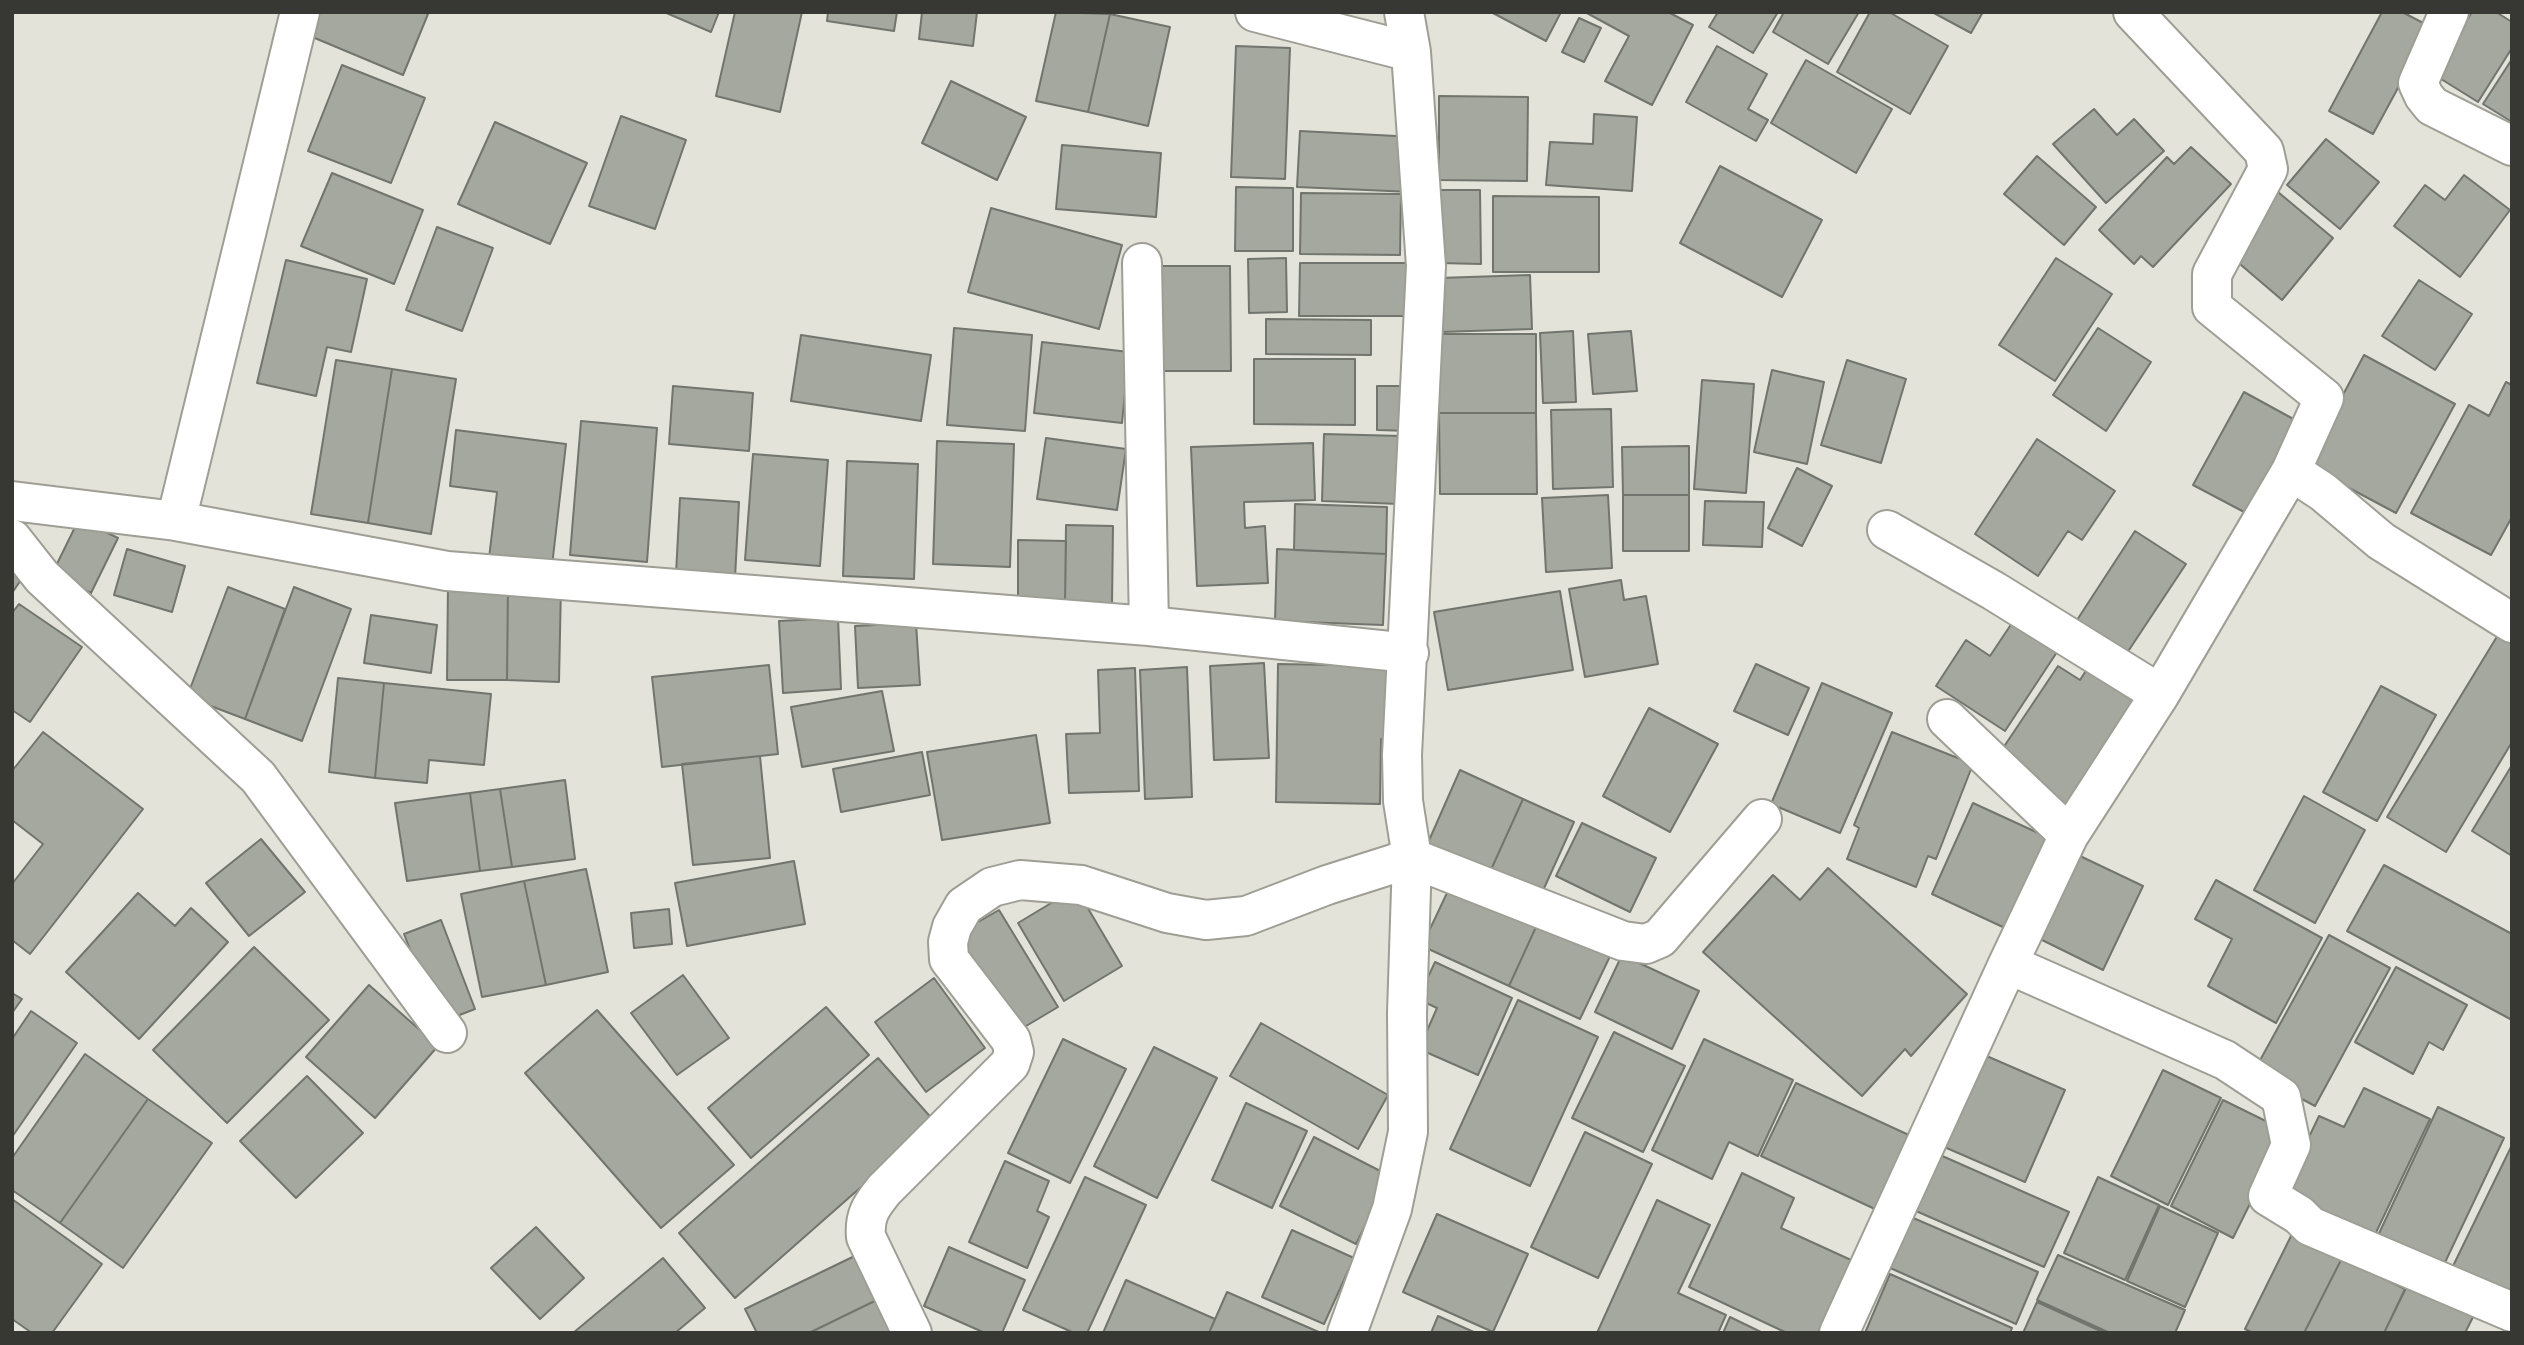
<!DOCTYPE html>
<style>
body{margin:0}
#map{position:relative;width:2524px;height:1345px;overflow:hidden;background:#e3e3da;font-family:"Titillium Web",sans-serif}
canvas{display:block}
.frame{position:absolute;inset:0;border:14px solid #373733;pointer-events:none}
</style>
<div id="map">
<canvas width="2524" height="1345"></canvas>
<div class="frame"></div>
</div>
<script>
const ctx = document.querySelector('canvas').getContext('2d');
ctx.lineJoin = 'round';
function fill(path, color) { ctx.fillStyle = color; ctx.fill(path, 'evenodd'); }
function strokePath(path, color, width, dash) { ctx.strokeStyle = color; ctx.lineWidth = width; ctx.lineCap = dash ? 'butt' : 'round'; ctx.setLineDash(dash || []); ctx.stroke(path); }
const building = new Path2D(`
 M320 12H424L428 14 403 75 310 36Z
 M664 12H719L711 32Z
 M735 12H802L780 112 716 96Z
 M828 12H897L894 31 827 21Z
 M922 12H977L973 46 919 39Z
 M1056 12 1110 14 1088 112 1036 101Z
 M1491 12H1561L1546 41Z
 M1585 12H1668L1693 25 1652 105 1605 81 1629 36Z
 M1718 12H1778L1753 53 1709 27Z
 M1784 12H1859L1828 64 1773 32Z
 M1870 12H1889L1948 46 1910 114 1837 72Z
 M1932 12H1983L1971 33Z
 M2382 12H2402L2431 27 2373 134 2329 111Z
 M2472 12H2496L2512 22V48L2478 102 2433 74Z
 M1110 14 1170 27 1148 126 1088 112Z
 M1579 18 1601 28 1584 62 1562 52Z
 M1236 46 1290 48 1285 179 1231 177Z
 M1717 46 1767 74 1748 109 1768 120 1756 141 1686 102Z
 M2512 59V122L2483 104Z
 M1806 60 1892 109 1856 173 1771 123Z
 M342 65 425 98 391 183 308 151Z
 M951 81 1026 117 997 180 922 143Z
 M1439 96 1528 97 1527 181 1439 180Z
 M2094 109 2117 135 2134 119 2164 151 2106 203 2053 144Z
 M1594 114 1637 117 1632 191 1546 185 1550 142 1593 144Z
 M621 116 686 140 655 229 589 206Z
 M495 122 587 163 550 244 458 204Z
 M1300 131 1415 137 1412 192 1297 187Z
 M2326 139 2379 182 2340 229 2287 185Z
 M1062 145 1161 153 1156 217 1056 209Z
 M2191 147 2231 184 2153 267 2141 256 2134 264 2099 230 2167 157 2174 164Z
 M2037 156 2096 207 2064 245 2004 194Z
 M1720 166 1822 220 1782 297 1680 243Z
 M332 173 423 210 394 284 301 246Z
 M2464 175 2510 210 2460 277 2394 226 2425 185 2445 200Z
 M1236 187 1293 188V251H1235Z
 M1437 190H1480L1481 264 1439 263Z
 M2278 192 2333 238 2282 300 2227 253Z
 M1301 193 1401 194 1400 255 1300 254Z
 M1493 196 1599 197V272H1493Z
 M991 208 1122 245 1099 329 968 292Z
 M437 227 493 248 462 331 406 310Z
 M1286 258 1287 312 1249 313 1248 259Z
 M2056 258 2112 294 2055 381 1999 345Z
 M286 260 367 279 351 352 327 347 316 396 257 383Z
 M1300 263H1414L1415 316H1299Z
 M1148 266H1230L1231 371H1149Z
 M1530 275 1532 329 1441 332 1439 278Z
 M2419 280 2472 314 2435 370 2382 336Z
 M1266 319 1371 320V355L1266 354Z
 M954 328 1032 335 1025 431 947 425Z
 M2098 328 2151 362 2106 431 2053 395Z
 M1573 331 1576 402 1543 403 1540 333Z
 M1631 331 1637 391 1593 394 1588 334Z
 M1439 334H1536V413H1439Z
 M801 335 931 355 921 421 791 401Z
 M1042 342 1129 352 1122 423 1034 413Z
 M2364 355 2455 404 2396 513 2306 465Z
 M1254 359H1355V425L1254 424Z
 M336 360 392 369 368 523 311 514Z
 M1847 360 1906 379 1881 463 1821 445Z
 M392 369 456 379 431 534 368 523Z
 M1772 370 1824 382 1807 464 1754 452Z
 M1702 380 1754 384 1746 493 1694 489Z
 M2506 382 2512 385V517L2491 555 2411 513 2469 405 2489 416Z
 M673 386 753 393 749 451 669 444Z
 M1377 386H1411V431L1377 430Z
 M2244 392 2297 421 2246 513 2193 485Z
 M1611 409 1613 487 1553 489 1551 410Z
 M1439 413H1536L1537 494H1440Z
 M581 421 657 428 647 562 570 555Z
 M456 430 566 444 552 566 489 558 497 492 450 486Z
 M1324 434 1402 436 1400 504 1322 501Z
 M1046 438 1126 449 1117 510 1037 499Z
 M2037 439 2115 491 2082 540 2068 531 2038 576 1975 534Z
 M937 441 1014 444 1010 567 933 564Z
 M1313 443 1315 500 1244 502 1245 528 1265 526 1268 583 1197 586 1191 447Z
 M1689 446V495H1623L1622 447Z
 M753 454 828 460 820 566 745 560Z
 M847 461 918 464 914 579 843 576Z
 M1797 468 1832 486 1802 546 1768 528Z
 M1608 495 1612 568 1546 572 1542 498Z
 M1623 495H1689V551H1623Z
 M680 498 739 502 735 578 676 574Z
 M1705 501 1764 502 1762 547 1703 545Z
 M1295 504 1387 507 1386 554 1294 550Z
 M79 519 118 538 91 593 52 574Z
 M1066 525 1113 526 1112 605 1065 604Z
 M2135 531 2186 564 2127 653 2077 620Z
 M1018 540 1066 541 1065 604 1018 603Z
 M127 549 185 566 172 612 114 595Z
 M1277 549 1386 554 1383 625 1275 621Z
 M12 570 23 577 12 593Z
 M1621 580 1624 600 1646 596 1658 664 1585 677 1569 589Z
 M448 583 508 584 507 680H447Z
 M508 584 561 585 559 682 507 680Z
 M228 587 285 609 245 719 187 697Z
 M294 587 351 609 302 741 245 719Z
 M1560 591 1573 670 1448 690 1434 612Z
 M19 604 82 647 30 722 12 710V613Z
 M371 615 437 625 431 673 364 663Z
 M838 618 841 689 783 693 779 621Z
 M2014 620 2059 649 2005 731 1936 686 1966 640 1990 656Z
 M916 623 920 685 858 688 855 626Z
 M2501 630 2512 636V742L2446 852 2387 817Z
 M1264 663 1269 758 1214 760 1210 666Z
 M1278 664 1393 666 1392 739H1381L1380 804 1276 802Z
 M1756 664 1809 688 1788 735 1734 711Z
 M769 665 778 754 662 767 652 677Z
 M2058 666 2080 680 2087 669 2138 703 2067 811 1995 760Z
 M1187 667 1192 797 1145 799 1140 670Z
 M1135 668 1139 791 1069 793 1066 734 1100 733 1098 670Z
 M338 678 384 683 375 778 329 772Z
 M384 683 491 694 484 765 429 760 427 783 375 778Z
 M1822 683 1892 713 1840 833 1771 804Z
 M2381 686 2436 715 2377 821 2323 792Z
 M882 691 894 751 802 767 791 707Z
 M1649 708 1718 744 1670 832 1603 796Z
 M43 732 143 809 30 954 12 940V884L43 844 12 820V771Z
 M1892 732 1973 764 1936 859 1928 856 1916 887 1847 859 1859 828 1854 825Z
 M1036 735 1050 823 942 840 927 752Z
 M922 752 930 795 841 812 833 769Z
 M760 756 770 858 693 865 682 764Z
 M2512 765V856L2472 831Z
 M1460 770 1523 799 1490 872 1427 845Z
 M565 780 575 859 512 867 500 789Z
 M500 789 512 867 480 871 470 793Z
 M470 793 480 871 407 881 395 803Z
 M2304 796 2365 830 2315 923 2254 890Z
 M1523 799 1574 822 1541 895 1490 872Z
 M1973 803 2047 837 2005 928 1932 894Z
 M1582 823 1656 858 1630 912 1556 876Z
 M261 839 305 892 249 936 206 883Z
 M2080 856 2143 886 2103 970 2040 939Z
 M794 861 805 924 687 946 675 883Z
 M2384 865 2512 934V1020L2347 931Z
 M1828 868 1967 994 1911 1056 1905 1049 1862 1096 1703 952 1773 875 1800 900Z
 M586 869 608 972 546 985 524 881Z
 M1455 876 1541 916 1509 986 1422 946Z
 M2216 880 2322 938 2276 1023 2208 986 2232 939 2195 919Z
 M524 881 546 985 482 997 461 894Z
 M1076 888 1122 966 1064 1001 1018 923Z
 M138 893 175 926 191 908 228 942 139 1039 66 972Z
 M669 909 672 944 634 948 631 913Z
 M999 910 1058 1007 1011 1035 952 937Z
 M1541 916 1613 950 1580 1019 1509 986Z
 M441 920 475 1009 439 1023 404 934Z
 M2329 935 2390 968 2315 1106 2253 1073Z
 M254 947 329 1020 227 1123 153 1050Z
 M1622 955 1699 991 1672 1049 1595 1012Z
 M1435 962 1512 998 1478 1075 1419 1049 1437 1008 1418 999Z
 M2396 967 2467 1005 2443 1050 2429 1042 2413 1074 2355 1042Z
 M683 975 729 1038 677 1075 631 1013Z
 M934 978 985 1048 926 1092 875 1022Z
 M369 985 438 1046 375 1118 306 1057Z
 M12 993 22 999 12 1013Z
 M1518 1000 1598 1037 1530 1186 1450 1149Z
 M826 1007 869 1055 751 1158 708 1108Z
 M597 1010 734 1165 661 1228 525 1073Z
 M31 1011 77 1043 12 1137V1039Z
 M1261 1023 1388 1095 1358 1149 1230 1076Z
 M1614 1032 1685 1066 1643 1152 1572 1118Z
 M1063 1039 1126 1069 1070 1183 1008 1153Z
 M1704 1039 1793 1080 1758 1156 1729 1142 1712 1179 1652 1150Z
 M1154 1047 1217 1078 1157 1198 1094 1166Z
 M85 1054 148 1099 60 1223 12 1190V1158Z
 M1982 1054 2065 1090 2025 1182 1942 1146Z
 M878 1058 935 1122 735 1298 679 1233Z
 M2163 1070 2221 1098 2168 1205 2111 1176Z
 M307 1076 363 1133 296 1198 240 1141Z
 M1796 1083 1911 1136 1877 1210 1761 1156Z
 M2364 1088 2430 1119 2372 1241 2280 1198 2319 1116 2344 1127Z
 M148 1099 212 1143 123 1268 60 1223Z
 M2223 1100 2286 1131 2233 1238 2171 1206Z
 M1246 1103 1307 1131 1272 1208 1212 1180Z
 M2438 1107 2504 1138 2440 1273 2375 1242Z
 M1585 1132 1652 1164 1598 1278 1531 1247Z
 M1314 1137 1390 1176 1356 1244 1280 1206Z
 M2512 1145V1289L2510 1293 2453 1266Z
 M1940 1155 2069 1212 2044 1267 1916 1211Z
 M1005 1161 1049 1181 1037 1211 1049 1217 1027 1268 969 1242Z
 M1742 1173 1794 1198 1781 1228 1851 1260 1818 1333H1787L1689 1287Z
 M1085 1177 1146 1205 1087 1333H1074L1023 1310Z
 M2098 1177 2159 1205 2125 1280 2064 1253Z
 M12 1199 102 1264 52 1333H32L12 1319Z
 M1657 1200 1710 1225 1678 1293 1726 1315 1718 1333H1597Z
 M2160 1206 2218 1233 2185 1307 2127 1281Z
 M1437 1214 1528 1254 1493 1332 1403 1292Z
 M1911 1217 2038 1272 2016 1324 1888 1267Z
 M536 1227 584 1278 540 1319 491 1268Z
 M1292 1230 1354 1258 1324 1324 1262 1297Z
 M2293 1232 2342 1258 2304 1333H2253L2245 1329Z
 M949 1247 1025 1280 1002 1333H985L924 1306Z
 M865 1251 887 1295 809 1333H757L745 1309Z
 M2058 1255 2185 1310 2175 1333H2110L2037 1300Z
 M663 1258 705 1308 675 1333H573Z
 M2342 1258 2405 1289 2384 1333H2304Z
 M1890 1274 2012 1328 2010 1333H1865Z
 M1126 1280 1215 1319 1209 1333H1103Z
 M2410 1280 2475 1313 2465 1333H2384Z
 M1227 1292 1321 1333H1209Z
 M887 1295 905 1333H809Z
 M2037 1302 2105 1333H2023Z
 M1438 1316 1476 1333H1431Z
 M1730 1317 1763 1333H1723Z`);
fill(building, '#a4a89f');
strokePath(building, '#71756d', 2);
const minor = new Path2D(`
 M1255 12 1411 52
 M2449 12 2418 83 2424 96 2432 106 2512 146
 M1142 263 1149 626
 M2291 471 2323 492 2381 541 2512 623
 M12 501 176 521 447 571 1149 626 1409 653
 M176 521 300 12
 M1887 530 1994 591 2160 694
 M12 539 42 577 258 777 447 1033
 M1947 719 2069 835
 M2008 964 2225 1060 2281 1097 2291 1145 2268 1196 2299 1215 2310 1226 2512 1312
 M912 1333 866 1237C864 1216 871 1206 884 1190L1010 1064 1014 1052 1011 1040 949 959 948 942 952 927 964 906 992 887 1020 880 1081 885 1167 913 1206 920 1246 916 1327 885 1412 858 1623 941 1646 944 1660 938 1762 819
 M1347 1333 1392 1209 1408 1132 1407 1013 1412 858 1403 801 1402 755 1426 266 1411 52 1404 12
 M1839 1333 2008 964 2069 835 2160 694 2291 471 2324 398 2212 307V274L2268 169 2264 151 2133 12`);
strokePath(minor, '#9e9e95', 42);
strokePath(minor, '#fff', 38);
</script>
